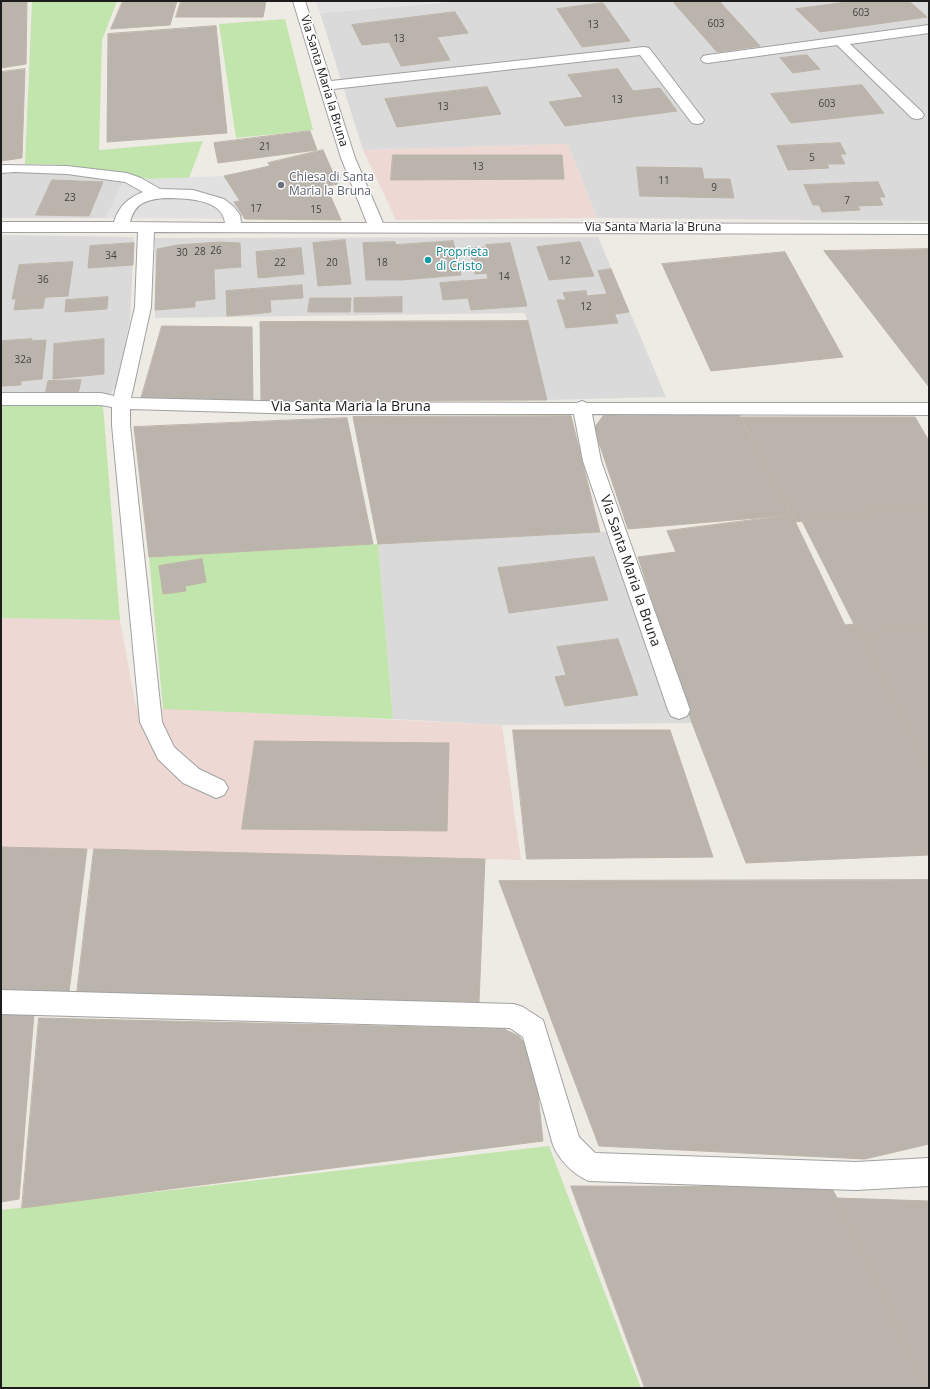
<!DOCTYPE html>
<style>
body{margin:0}
#map{position:relative;width:930px;height:1389px;overflow:hidden;background:#eeebe4;font-family:"Open Sans",sans-serif}
canvas{display:block}
.frame{position:absolute;inset:0;border:2px solid #1d1d1d;pointer-events:none}
</style>
<div id="map">
<canvas width="930" height="1389"></canvas>
<div class="frame"></div>
</div>
<script>
const ctx = document.querySelector('canvas').getContext('2d');
ctx.lineJoin = 'round';
function fill(path, color) { ctx.fillStyle = color; ctx.fill(path, 'evenodd'); }
function strokePath(path, color, width, dash) { ctx.strokeStyle = color; ctx.lineWidth = width; ctx.lineCap = dash ? 'butt' : 'round'; ctx.setLineDash(dash || []); ctx.stroke(path); }
function drawText(font, color, halo, rows, align = 'center') {
  ctx.font = font + ' "Open Sans",sans-serif'; ctx.lineWidth = 3; ctx.setLineDash([]); ctx.textBaseline = 'middle'; ctx.strokeStyle = halo; ctx.fillStyle = color; for (const [text, x, y, turn = 0] of rows) {
    ctx.save(); ctx.translate(x, y); ctx.rotate((+turn || 0) * Math.PI / 180); ctx.textAlign = isNaN(turn) ? turn : align; if (halo) ctx.strokeText(text, 0, 0); ctx.fillText(text, 0, 0); ctx.restore();
  }
}
fill(new Path2D(`
 M461 1H929V221L597 218 568 144 363 150 320 13Z
 M17 171 65 174 124 180 106 218H1V173Z
 M1 235 134 237 130 321 116 386 103 405 1 404Z
 M598 237 666 397 547 400 525 313 155 318V238Z
 M625 531 692 723 502 725 393 719 378 544Z`), '#dbdada');
fill(new Path2D(`
 M568 144 597 218 396 220 363 150Z
 M1 618 120 620 136 707 502 725 521 860 1 847Z`), '#edd8d4');
fill(new Path2D(`
 M32 1H117L102 40 99 150 203 141 189 178 150 179 67 165 25 164Z
 M285 19 313 130 236 138 219 24Z
 M1 404 103 405 120 620 1 618Z
 M378 544 393 719 163 709 149 557Z
 M549 1146 641 1388H1V1210Z`), '#c2e4ad');
fill(new Path2D(`
 M316 1H431L432 3 320 13Z
 M224 176 240 201 234 203 245 219 106 218 124 180Z`), '#e1e1e1');
const building = new Path2D(`
 M1 1H27L26 64 1 68Z
 M123 1H177L170 25 111 29Z
 M181 1H266L263 17H176Z
 M687 1H719L760 46 717 52 674 3Z
 M855 1H909L927 17 820 32 796 9Z
 M603 3 630 41 582 47 557 9Z
 M455 12 468 33 437 37 450 60 401 66 389 42 362 45 352 25Z
 M216 26 227 133 107 142 108 34Z
 M807 55 820 69 793 73 780 58Z
 M25 69 22 158 1 161V72Z
 M618 69 633 91 660 88 677 111 565 126 549 102 583 97 568 75Z
 M862 85 884 113 791 123 771 94Z
 M487 87 501 114 397 127 385 99Z
 M310 131 317 150 218 163 214 143Z
 M840 143 846 154H840L845 164H827L829 168 788 170 777 146Z
 M323 150 338 184 326 186 341 220 245 219 234 202 240 201 224 176 270 166 268 163Z
 M393 155H562L564 179 391 180Z
 M637 167 702 168 704 179H730L734 198 640 196Z
 M52 180 103 182 89 216 36 215Z
 M878 182 885 197H879L883 205 858 206 860 210 822 212 819 205H813L804 185Z
 M345 240 351 284 318 286 313 243Z
 M453 241 461 275 402 280 396 245Z
 M220 242 240 243 241 267 214 269 215 299 195 301V307L155 310 157 249 178 245Z
 M395 242 402 280H366L363 243Z
 M580 242 594 276 549 280 537 247Z
 M134 243 133 265 88 268 90 246Z
 M510 243 527 306 471 310 464 281 488 279 487 273 475 274 470 248 487 247 486 245Z
 M301 248 304 274 258 278 256 252Z
 M929 249V387L824 251Z
 M785 252 843 357 711 371 662 264Z
 M73 262 68 296 12 299 19 265Z
 M611 269 629 312 615 314 598 271Z
 M464 281 468 298 443 300 440 283Z
 M302 285 303 298 270 300 271 312 253 314 252 289Z
 M252 289 253 314 227 316 226 291Z
 M586 291 587 296 607 294 618 323 566 328 557 300H566L563 293Z
 M45 297 43 308 14 310 16 299Z
 M108 297 107 309 65 312 66 300Z
 M402 297V312H354V298Z
 M310 298H351L350 312H308Z
 M528 321 547 400 261 401 260 322Z
 M162 326 252 327 253 400 141 399Z
 M32 339 31 341 46 340 42 379 21 381V385L1 386V341Z
 M104 339V374L53 379 54 344Z
 M81 380 78 394 45 395 48 381Z
 M738 413 792 515 628 529 594 428 603 416Z
 M571 416 600 532 378 544 353 417Z
 M741 417H915L929 441V504L795 522Z
 M347 418 373 544 149 557 134 427Z
 M929 504V624L860 636 802 521Z
 M792 515 845 625 854 624 929 767V855L746 863 692 723 638 557 676 552 667 531Z
 M594 557 608 600 509 613 498 568Z
 M202 559 206 582 185 586 186 591 163 594 159 566Z
 M929 624V767L860 636Z
 M618 639 638 695 565 706 555 677 566 675 557 647Z
 M513 730H670L713 857 527 859Z
 M255 741 449 743 447 831 242 829Z
 M1 847 87 849 69 992 1 990Z
 M94 849 485 859 479 1002 77 993Z
 M929 880V1144L865 1159 599 1146 499 881Z
 M1 1012 34 1013 19 1199 1 1202Z
 M39 1018 504 1029 519 1036 534 1057 543 1141 22 1208Z
 M571 1186 831 1187 837 1198 926 1388H645Z
 M837 1198 929 1201V1388H926Z`);
fill(building, '#bab4ad');
strokePath(building, '#beb4a7', 1);
const minor = new Path2D(`
 M293 1H305L331 81 644 47 649 48 704 120 702 123 697 124 692 123 640 55 333 89 355 158 383 223 929 224V234L154 232 151 307 131 398 304 402 577 403 582 401 587 403H929V415L592 414 601 461 690 710 687 716 679 719 671 716 668 710 583 461 574 414H304L130 409V425L162 722 174 747 199 769 224 781 228 788 224 795 216 798 183 783 158 759 140 722 112 425V407L101 405H1V393H101L114 396 135 307 138 232H1V222H114C119 206 128 198 143 192L125 182 67 174 14 172 1 173V165L67 166 127 173 141 178 160 189 193 190 224 199 234 207 240 215 241 223H367L341 158ZM164 198C182 198 223 198 225 223L130 222C135 203 145 200 164 198Z
 M929 25V33L850 44 922 112 924 115 922 118 917 119 912 118 837 45 708 63 703 62 701 59 703 56 708 55Z
 M1 990 514 1004 523 1007 543 1020 579 1137 595 1153 856 1162 929 1158V1186L856 1190 589 1181C574 1175 559 1160 553 1145L523 1037 510 1028 1 1014Z`);
strokePath(minor, '#a1a1a1', 2);
fill(minor, '#fff');
for (const [x, y, r, color] of [
 [281,185,4,"#6b7280"],
 [428,260,4,"#0f9aa8"]
]) { const dot = new Path2D(); dot.arc(x, y, r, 0, 2 * Math.PI); ctx.fillStyle = color; ctx.fill(dot); strokePath(dot, '#fff', 1.5); }
drawText('10px', '#444341', null, [
 ["603",861,13],
 ["603",716,24],
 ["13",593,25],
 ["13",399,39],
 ["13",617,100],
 ["603",827,104],
 ["13",443,107],
 ["21",265,147],
 ["5",812,158],
 ["13",478,167],
 ["11",664,181],
 ["9",714,188],
 ["23",70,198],
 ["7",847,201],
 ["17",256,209],
 ["15",316,210],
 ["26",216,251],
 ["28",200,252],
 ["30",182,253],
 ["34",111,256],
 ["12",565,261],
 ["22",280,263],
 ["20",332,263],
 ["18",382,263],
 ["14",504,277],
 ["36",43,280],
 ["12",586,307],
 ["32a",23,360]
]);
drawText('12px', '#1d1d1d', '#fff', [
 ["Via Santa Maria la Bruna",324,81,73],
 ["Via Santa Maria la Bruna",653,228]
]);
drawText('12px', '#5b616d', '#fff', [
 ["Chiesa di Santa",289,178],
 ["Maria la Bruna",289,192]
], 'left');
drawText('12px', '#0d838f', '#fff', [
 ["Proprieta",436,253],
 ["di Cristo",436,267]
], 'left');
drawText('14px', '#1d1d1d', '#fff', [
 ["Via Santa Maria la Bruna",351,407],
 ["Via Santa Maria la Bruna",630,571,71]
]);
</script>
